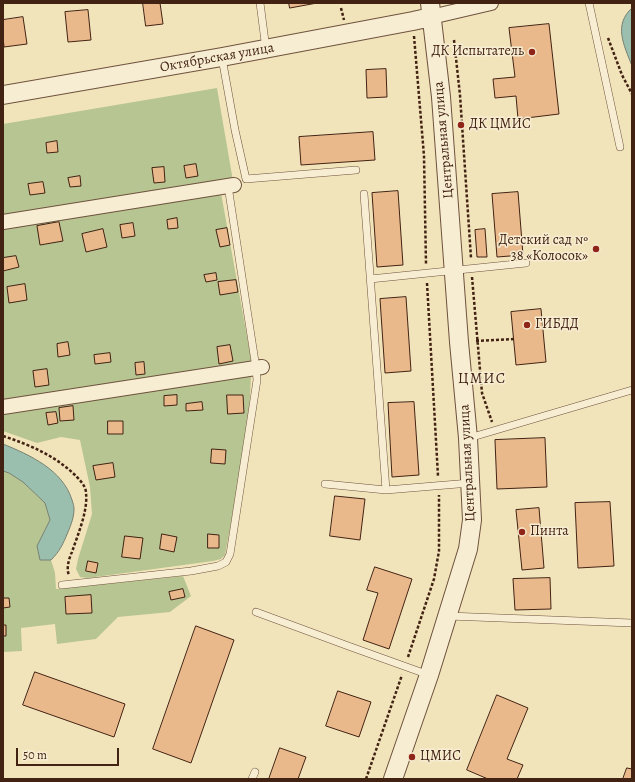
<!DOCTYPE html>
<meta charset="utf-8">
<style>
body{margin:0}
#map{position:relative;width:635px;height:782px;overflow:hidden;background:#f2e4ba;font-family:Alegreya,serif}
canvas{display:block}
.frame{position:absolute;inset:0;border:4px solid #422213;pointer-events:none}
.scale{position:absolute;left:16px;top:748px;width:103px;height:18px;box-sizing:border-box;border:2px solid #422213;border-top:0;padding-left:5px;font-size:12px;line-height:14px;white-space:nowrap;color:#422213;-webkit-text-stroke:3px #f7edd2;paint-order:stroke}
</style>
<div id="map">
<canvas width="635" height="782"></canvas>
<div class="frame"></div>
<div class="scale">50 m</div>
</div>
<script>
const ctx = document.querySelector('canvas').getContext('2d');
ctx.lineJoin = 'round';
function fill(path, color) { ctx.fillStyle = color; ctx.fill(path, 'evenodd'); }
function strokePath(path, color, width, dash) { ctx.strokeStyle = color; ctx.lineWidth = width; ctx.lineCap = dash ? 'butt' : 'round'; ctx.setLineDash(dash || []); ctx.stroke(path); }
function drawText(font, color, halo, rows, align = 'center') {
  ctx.font = font + ' Alegreya,serif'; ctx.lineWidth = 3; ctx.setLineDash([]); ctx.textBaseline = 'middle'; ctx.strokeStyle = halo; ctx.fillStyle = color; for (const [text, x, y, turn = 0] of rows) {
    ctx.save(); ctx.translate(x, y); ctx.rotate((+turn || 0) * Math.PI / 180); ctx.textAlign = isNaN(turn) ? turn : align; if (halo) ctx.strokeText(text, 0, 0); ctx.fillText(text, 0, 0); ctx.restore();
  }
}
fill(new Path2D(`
 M217 88 233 181 3 217V124Z
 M221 193 252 364 3 402V227Z
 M251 376 249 415 232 517 225 555 221 559 213 561 88 578 80 577 76 569 78 559 92 514 90 487 80 440 61 437 37 443 3 431V411L103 396Z
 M3 471 9 473 23 482 45 503 50 520 37 546 40 560H51L55 573 56 589 183 576 191 596 170 612 118 617 96 639 57 644 55 624 21 628 22 651 3 652Z`), '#b7c592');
const water = new Path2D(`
 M632 8V66C624 45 613 25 632 8Z
 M3 444C30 455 63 470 72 500 73 503 74 506 74 509 74 517 71 525 68 532 63 544 60 551 51 560H40L37 546 50 520 45 503 23 482 9 473 3 471Z`);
fill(water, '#9bbfaf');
strokePath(water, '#778071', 1);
const building = new Path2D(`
 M143 3H160L163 24 146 26Z
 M289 3H317L290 8Z
 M88 10 91 40 68 42 65 12Z
 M23 17 27 44 4 47 3 37V20Z
 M549 24 559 114 518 119 516 96 495 98 493 79 515 77 509 28Z
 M386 69 387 97 367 98 366 70Z
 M373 132 375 160 301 165 299 137Z
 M57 141 58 152 47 153 46 143Z
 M196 164 198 176 186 178 184 166Z
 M164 167 165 182 154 183 152 168Z
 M80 176 81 186 70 187 68 178Z
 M43 182 45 193 30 195 28 184Z
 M398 191 403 265 377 267 372 193Z
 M518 192 523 255 497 257 492 194Z
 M177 218 178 228 168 229 167 220Z
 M59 222 63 241 40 245 37 226Z
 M133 223 135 236 122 238 120 225Z
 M227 228 230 245 220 247 216 230Z
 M103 229 107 247 86 252 82 234Z
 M485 229 487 257H477L475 230Z
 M16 256 19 267 3 271V258Z
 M216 273 217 280 206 282 204 275Z
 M236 280 238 292 220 295 218 282Z
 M25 284 27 300 9 303 7 287Z
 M406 297 411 371 385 373 380 299Z
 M541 309 546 362 516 365 511 312Z
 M68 342 70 355 58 357 57 344Z
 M230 345 233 361 219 364 217 347Z
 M110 353 111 362 95 364 94 355Z
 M144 362 145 374 136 375 135 363Z
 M47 369 49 385 35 387 33 371Z
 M177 395V405L164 406V396Z
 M227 395H243L244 413 228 414Z
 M202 402 203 410 186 411V404Z
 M414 402 419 475 392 477 388 403Z
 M73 406 74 420 60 421 59 408Z
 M56 412 58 423 48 425 46 413Z
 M108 421H123V434H108Z
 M545 438 547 487 497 489 495 440Z
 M212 449 226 450 225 464 211 463Z
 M113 463 115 477 96 480 93 466Z
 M335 496 365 499 360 540 330 536Z
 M610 502 614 566 578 568 575 503Z
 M539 508 544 568 522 570 516 510Z
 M162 534 177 537 174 552 160 549Z
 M208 534 219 535V548H208Z
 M125 536 143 538 140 559 122 557Z
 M88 561 98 563 96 573 86 571Z
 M375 567 412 579 389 649 363 640 378 593 367 590Z
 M550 578 551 609 515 610 513 579Z
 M183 589 185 597 171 600 169 592Z
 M91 595 92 613 66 614 65 597Z
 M3 598H9L10 607 3 608Z
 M3 625H6V636H3Z
 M196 626 234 640 191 763 153 749Z
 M35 672 125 704 114 737 23 705Z
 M338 691 371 702 359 737 326 726Z
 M497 695 528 708 507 759 523 765 517 779H488L467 770Z
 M280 748 306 757 298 779H269Z
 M627 768 632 769V779H623Z`);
fill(building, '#e9b98c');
strokePath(building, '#422213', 1);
const service = new Path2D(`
 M260 3 266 49
 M589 3 620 147
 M222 58 235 130 246 179 356 170
 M364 194 386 490
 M370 279 526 263
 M469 438 632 390
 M325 484 386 490 470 483
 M62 585 191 571 218 566 226 562 230 554 257 380 256 368 228 186
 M256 612 351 647 429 675
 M448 616 632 623
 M252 779 255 772`);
const minor = new Path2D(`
 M431 17 491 3
 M3 222 234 185
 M3 407 262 367`);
const tertiary = new Path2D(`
 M3 95 222 57 413 21 431 17
 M393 779 429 675 468 549 472 520 468 438 459 342 441 97 430 3`);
strokePath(service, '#6e523d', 8);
strokePath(minor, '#6e523d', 16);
strokePath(tertiary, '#6e523d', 20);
strokePath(new Path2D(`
 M341 8 344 20
 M414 36 424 156 426 264
 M608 38 622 75 632 94
 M454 40 460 95 471 258
 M472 277 482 393 492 422
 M427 283 438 476
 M476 341 514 339
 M3 436C30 445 54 455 75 475 79 479 86 486 86 493 88 511 78 534 72 552 69 558 66 569 69 575
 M408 657 434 579 439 551V495
 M366 779 402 675`), '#422213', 2.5, [3, 2]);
strokePath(service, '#f7edd2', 7);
strokePath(minor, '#f7edd2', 14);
strokePath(tertiary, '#f7edd2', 18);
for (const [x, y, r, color] of [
 [532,52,4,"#8f2418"],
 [461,125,4,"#8f2418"],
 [596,249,4,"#8f2418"],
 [527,325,4,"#8f2418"],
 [522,532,4,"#8f2418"],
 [412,757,4,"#8f2418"]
]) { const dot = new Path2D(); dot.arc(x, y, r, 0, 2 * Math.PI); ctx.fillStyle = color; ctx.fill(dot); strokePath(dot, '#f7edd2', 1.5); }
drawText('14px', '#422213', '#f7edd2', [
 ["ДК Испытатель",524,52,"right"],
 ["ДК ЦМИС",469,125],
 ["Детский сад №",588,241,"right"],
 ["38 «Колосок»",588,257,"right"],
 ["ГИБДД",535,325],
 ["Пинта",530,532],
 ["ЦМИС",420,757]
], 'left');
drawText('14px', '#422213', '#f7edd2', [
 ["Октябрьская улица",217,58,-10],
 ["Центральная улица",444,140,-95],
 ["Центральная улица",468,463,-93]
]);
ctx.letterSpacing = '1px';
drawText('15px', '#422213', '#f7edd2', [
 ["ЦМИС",482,379]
]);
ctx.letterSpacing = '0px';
</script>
